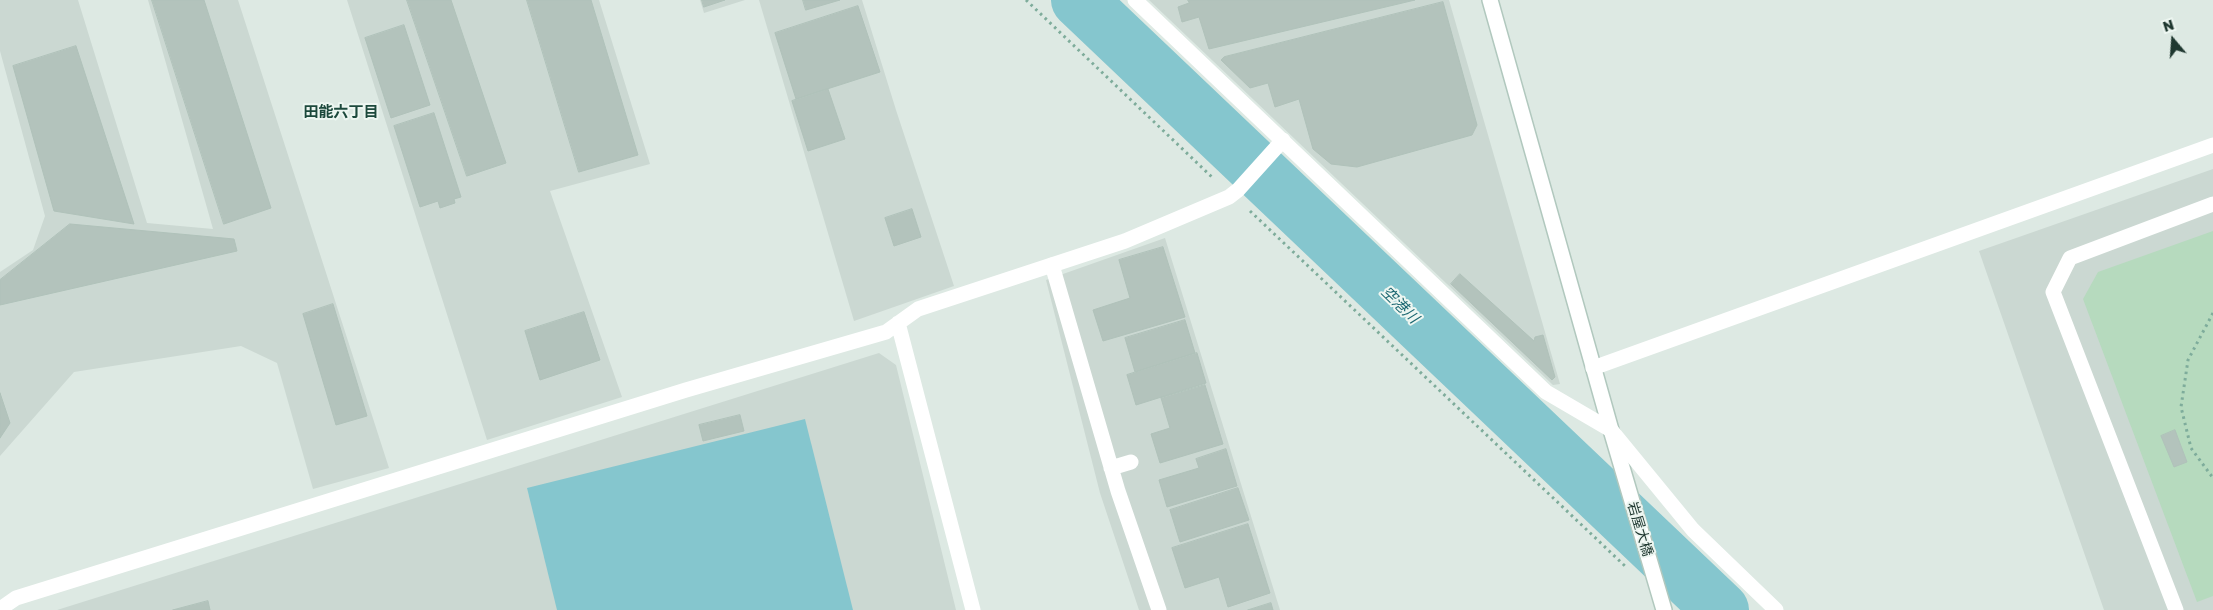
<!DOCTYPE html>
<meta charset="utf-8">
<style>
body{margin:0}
#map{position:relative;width:2213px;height:610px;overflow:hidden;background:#dde9e3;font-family:"Golos Text",sans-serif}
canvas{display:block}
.north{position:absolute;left:2148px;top:15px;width:50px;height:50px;-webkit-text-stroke:4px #edf6f1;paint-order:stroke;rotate:342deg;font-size:14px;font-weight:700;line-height:20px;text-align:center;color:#1f3830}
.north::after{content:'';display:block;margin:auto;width:18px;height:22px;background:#1f3830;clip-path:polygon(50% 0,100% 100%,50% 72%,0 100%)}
</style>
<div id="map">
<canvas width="2213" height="610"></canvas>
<div class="north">N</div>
</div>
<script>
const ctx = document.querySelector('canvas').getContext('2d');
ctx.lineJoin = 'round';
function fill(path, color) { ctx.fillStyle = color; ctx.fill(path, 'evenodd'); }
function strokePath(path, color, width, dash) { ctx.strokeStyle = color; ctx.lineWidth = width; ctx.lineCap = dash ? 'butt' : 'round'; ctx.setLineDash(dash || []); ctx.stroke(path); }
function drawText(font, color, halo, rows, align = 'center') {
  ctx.font = font + ' "Golos Text","Noto Sans JP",sans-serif'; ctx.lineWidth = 4; ctx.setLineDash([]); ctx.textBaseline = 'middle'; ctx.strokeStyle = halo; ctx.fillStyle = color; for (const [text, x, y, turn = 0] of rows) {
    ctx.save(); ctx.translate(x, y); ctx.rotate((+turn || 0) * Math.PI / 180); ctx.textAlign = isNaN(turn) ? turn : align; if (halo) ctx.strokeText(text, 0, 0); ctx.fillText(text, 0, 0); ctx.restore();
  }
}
fill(new Path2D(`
 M0 0H78L147 223 213 229 148 0H238L389 468 313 489 277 363 241 346 74 372 0 456V272L33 250 45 216 0 51Z
 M347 0H599L650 164 550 191 622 397 487 440Z
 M700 0H745L704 13Z
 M759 0H862L896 110 954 286 854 321Z
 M1149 0H1449L1560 384 1553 385Z
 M2213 169V610H2104L1979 251Z
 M1165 238 1280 610H1139L1100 493 1046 280Z
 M879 353 896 365 956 610H57Z`), '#cbd8d2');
fill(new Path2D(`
 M2213 231V596L2197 602 2083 299 2098 272Z`), '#b6dabe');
fill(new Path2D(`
 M805 419 853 610H557L527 488Z`), '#85c6ce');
strokePath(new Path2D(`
 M1079 0 1721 610`), '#85c6ce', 56);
const building = new Path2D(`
 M152 0H204L271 208 224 224Z
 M407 0H451L506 163 467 176Z
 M527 0H591L638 155 579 172Z
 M702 0H725L704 7Z
 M803 0H840L806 10Z
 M1188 0H1415L1209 49 1199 17 1182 22 1178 7 1189 3Z
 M1443 2 1477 125 1472 135 1357 167 1331 164 1313 149 1299 99 1275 107 1268 83 1250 88 1221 60 1224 57Z
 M858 6 880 72 796 99 775 33Z
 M404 25 430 105 391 118 365 38Z
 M76 46 134 224 54 211 13 66Z
 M828 89 845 139 808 151 792 101Z
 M434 113 461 197 454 199 455 203 440 208 438 201 420 207 394 126Z
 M912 209 921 237 894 246 885 218Z
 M70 224 234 239 237 251 0 305V280Z
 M1163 247 1185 317 1103 341 1093 310 1130 298 1119 260Z
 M1460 274 1534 341 1535 337 1543 335 1555 377 1552 380 1451 284Z
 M333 304 367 416 336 425 303 314Z
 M584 312 600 360 540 380 525 331Z
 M1185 320 1195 353 1135 372 1125 338Z
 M1197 353 1206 383 1136 405 1127 375Z
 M1205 385 1223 444 1160 463 1151 434 1170 428 1161 398Z
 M0 393 10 423 0 438Z
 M740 415 744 431 703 441 699 425Z
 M2175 430 2187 462 2174 467 2161 436Z
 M1226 449 1237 486 1167 507 1159 480 1199 468 1196 459Z
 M1238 488 1249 520 1180 542 1170 510Z
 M1248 524 1270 593 1228 607 1219 577 1185 588 1172 548Z
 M208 601 210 610H173Z
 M1271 603 1273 610H1248Z`);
fill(building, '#b3c3bc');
strokePath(building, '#b0c2ba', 1);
const secondary = new Path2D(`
 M1490 0 1611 430 1664 610`);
strokePath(secondary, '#b1c8be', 18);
strokePath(new Path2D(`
 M1026 0 1214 179
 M1250 211 1625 566
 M2213 313 2188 360 2181 407 2191 448 2213 478`), '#7eac9b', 3, [2.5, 4]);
strokePath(new Path2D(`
 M1052 265 1118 491 1159 610
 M1593 368 2213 145
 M1611 430 1693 530 1776 610
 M1111 468 1131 462
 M2176 610 2053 292 2070 258 2213 204`), '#fff', 15);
strokePath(new Path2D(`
 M1135 0 1546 392 1611 430
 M898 323 973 610
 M0 609 16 598 686 390 886 332 918 309 1125 241 1229 197 1238 190 1283 140`), '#fff', 15);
strokePath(secondary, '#fff', 15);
drawText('14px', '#1f3830', '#edf6f1', [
 ["岩屋大橋",1640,529,73]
]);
drawText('bold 15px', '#1c493c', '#edf6f1', [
 ["田能六丁目",341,112]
]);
drawText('italic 15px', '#1c6771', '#edf6f1', [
 ["空港川",1400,305,44]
]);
</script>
